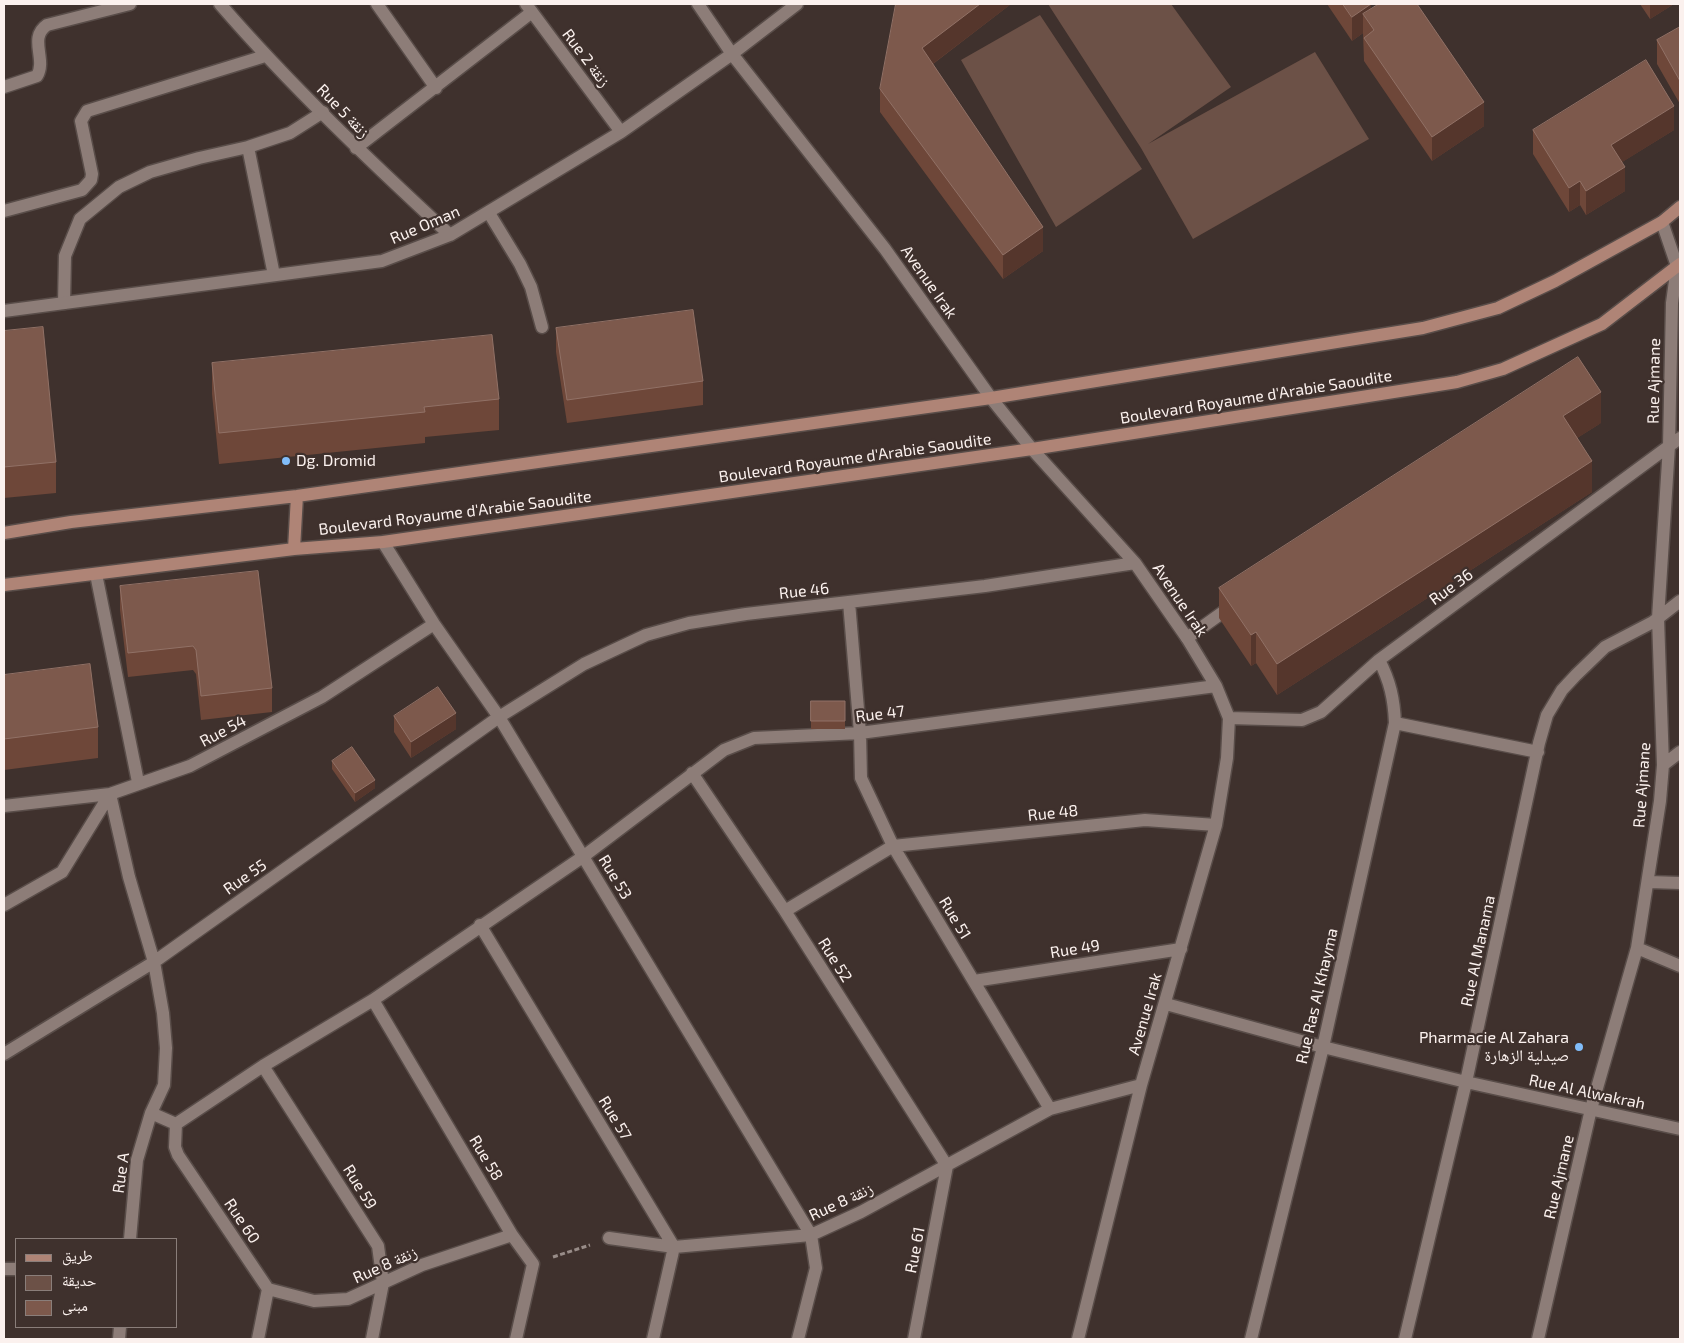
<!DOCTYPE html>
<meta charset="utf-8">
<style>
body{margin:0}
#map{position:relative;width:1684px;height:1343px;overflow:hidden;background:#3f312d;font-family:"Exo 2","Noto Naskh Arabic",sans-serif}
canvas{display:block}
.frame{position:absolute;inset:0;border:5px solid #fbf1ee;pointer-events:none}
.legend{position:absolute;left:15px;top:1238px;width:162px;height:90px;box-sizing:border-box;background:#3f312d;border:1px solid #8a7e7a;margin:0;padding:6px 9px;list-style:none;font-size:15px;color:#fbf1ee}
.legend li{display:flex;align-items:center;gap:10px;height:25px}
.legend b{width:25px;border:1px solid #8a7e7a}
</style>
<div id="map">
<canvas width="1684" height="1343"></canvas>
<div class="frame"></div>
<ul class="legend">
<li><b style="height:6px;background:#af8476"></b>طريق</li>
<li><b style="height:14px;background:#6c5147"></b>حديقة</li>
<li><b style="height:14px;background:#7d594c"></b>مبنى</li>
</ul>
</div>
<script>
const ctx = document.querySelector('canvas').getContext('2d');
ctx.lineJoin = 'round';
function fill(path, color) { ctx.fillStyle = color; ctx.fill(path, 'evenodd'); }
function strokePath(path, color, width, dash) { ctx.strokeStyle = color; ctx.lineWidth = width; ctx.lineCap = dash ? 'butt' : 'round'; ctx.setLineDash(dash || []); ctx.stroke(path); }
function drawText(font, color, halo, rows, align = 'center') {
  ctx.font = font + ' "Exo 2","Noto Naskh Arabic",sans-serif'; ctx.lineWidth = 4.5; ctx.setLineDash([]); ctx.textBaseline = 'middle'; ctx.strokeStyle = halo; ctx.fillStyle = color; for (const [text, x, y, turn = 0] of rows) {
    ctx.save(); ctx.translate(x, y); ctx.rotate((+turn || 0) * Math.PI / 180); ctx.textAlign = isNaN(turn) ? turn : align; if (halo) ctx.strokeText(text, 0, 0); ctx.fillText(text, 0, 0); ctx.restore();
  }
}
fill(new Path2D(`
 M1048 4H1171L1231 87 1148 144 1315 52 1369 139 1193 239 1141 148Z
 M1040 15 1142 169 1056 227 961 60Z`), '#6c5147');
const lane = new Path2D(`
 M248 147 274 275
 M489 213 520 264 531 287 542 327
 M64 303 65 256 80 219 119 187 150 172 199 158 248 147 290 133 323 112
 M1187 638 1233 605`);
const street = new Path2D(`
 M220 4C291 86 370 161 450 235
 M377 4 436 88
 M526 4 621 132
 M698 4 732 54 885 249 991 398 1032 449 1135 563 1187 638 1216 686 1229 718 1227 758 1216 825 1141 1085 1078 1339
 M4 87 37 76C47 59 28 38 47 25L130 4
 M356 148 532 12
 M4 211 82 190 91 180 92 174 81 121 87 111 265 56
 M4 311 382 261 450 235 621 132 732 54 797 4
 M383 542 434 624 499 717 811 1235 816 1268 798 1339
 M96 574 138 782
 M849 602 860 733 861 778 893 846 1050 1109
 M1229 718 1302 720 1321 712 1379 660 1680 438
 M1395 723 1538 752
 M1663 765 1680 752
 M692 773 785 911 947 1166 914 1339
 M110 794 129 877 154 962 163 1013 166 1048 164 1085 151 1113 137 1160 130 1239
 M4 806 110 794 190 766 322 697 434 624
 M1649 882 1680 883
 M4 905 62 872 110 794
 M785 911 893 846 1145 820 1216 825
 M480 925 674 1247 653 1339
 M1637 948 1680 966
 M974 981 1181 949
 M373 1000 512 1235 533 1264 516 1339
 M1166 1004 1323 1047 1466 1082 1680 1129
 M4 1054 154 962 499 717 584 664 646 635 689 623 746 614 985 586 1135 563
 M263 1066 378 1246 383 1283 372 1339
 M151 1113 176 1124
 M176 1124 263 1066 373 1000 584 856 724 750 754 738 860 733 1216 686
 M176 1124 175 1147 178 1155 268 1289 258 1339
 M609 1238 674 1247 811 1235 861 1212 1050 1109 1141 1085
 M4 1269H16
 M268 1289 314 1301 348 1299 422 1265 512 1235
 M119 1339 120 1327
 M1251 1339 1323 1047 1395 723C1394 699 1390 681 1379 660
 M1405 1339 1466 1082 1539 743 1547 715 1562 690 1576 675 1605 647 1653 622 1680 601
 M1538 1339 1591 1109 1637 948 1660 801 1663 765 1658 618 1669 446 1672 303 1677 266 1662 222`);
const secondary = new Path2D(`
 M4 533 71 522 297 496 991 398 1423 328 1498 308 1555 281 1662 222 1680 207
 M294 549 297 496
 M4 585 294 549 383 542 1032 449 1457 382 1503 369 1602 324 1680 264`);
strokePath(lane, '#594d49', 15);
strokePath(street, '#594d49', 15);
strokePath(secondary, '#594d49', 15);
strokePath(new Path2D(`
 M553 1257 590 1245`), '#988c88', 3, [5, 2.5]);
strokePath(lane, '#8d7d78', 12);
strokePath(street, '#8d7d78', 12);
strokePath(secondary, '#af8476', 12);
fill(new Path2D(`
 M896 4H1011L933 64 1043 251 1003 279 880 112V89Z
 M1327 4H1371V9L1484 126 1432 161 1364 61 1363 33 1352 41Z
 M1640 4H1674L1650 19Z
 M1680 27V104L1657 64V40Z
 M1533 130H1674L1622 162 1625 191 1586 215 1580 205 1569 212 1533 154Z
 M556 328 703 381V405L567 423 556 352Z
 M4 331 56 462V493L4 498Z
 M212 363 499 399V430L425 437V443L219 464 212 394Z
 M1601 423 1577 438 1592 492 1277 695 1256 663 1251 666 1219 618V588Z
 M120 586 272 688V712L201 720 196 674 193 670 128 677 120 610Z
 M4 675 98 727V758L4 770Z
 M811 701H845V729H811Z
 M394 716 456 729 411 758 394 732Z
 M332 761 375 788 355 802 332 769Z`), '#6e4739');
fill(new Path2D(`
 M980 4H1011L922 72V48Z
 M1371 4V25L1363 14V33L1352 41V17Z
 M1650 4H1674L1650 19Z
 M1484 102V126L1432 161V137Z
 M1674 106V130L1611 169V145Z
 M1625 167V191L1586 215V191Z
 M1580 181V205L1569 212V188Z
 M1043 227V251L1003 279V255Z
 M1601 392V423L1563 447V416Z
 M1592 461V492L1277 695V664Z
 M1256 632V663L1251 666V635Z
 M456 713V729L411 758V742Z
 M375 780V788L355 802V793Z`), '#55362c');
const building = new Path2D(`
 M896 4H980L922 48 1043 227 1003 255 880 89Z
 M1343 4H1371L1352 17Z
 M1379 4H1417L1484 102 1432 137 1364 38 1374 30 1363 14Z
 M1680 27V81L1657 40Z
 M1646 60 1674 106 1611 145 1625 167 1586 191 1580 181 1569 188 1533 130Z
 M693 310 703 381 567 400 556 328Z
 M43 327 56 462 4 467V331Z
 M492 335 499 399 424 407 425 412 219 433 212 363Z
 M1578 357 1601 392 1563 416 1592 461 1277 664 1256 632 1251 635 1219 588Z
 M258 571 272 688 201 696 196 650 193 646 128 653 120 586Z
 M90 664 98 727 4 739V675Z
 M438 687 456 713 411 742 394 716Z
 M811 701H845V721H811Z
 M352 747 375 780 355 793 332 761Z`);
fill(building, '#7d594c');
strokePath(building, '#917166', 1);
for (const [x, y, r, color] of [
 [286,461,5,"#81bdfa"],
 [1579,1047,5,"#81bdfa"]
]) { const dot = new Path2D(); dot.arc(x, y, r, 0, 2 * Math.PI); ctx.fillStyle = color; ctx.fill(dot); strokePath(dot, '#3f312d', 2); }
drawText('16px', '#fbf1ee', '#3f312d', [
 ["Rue 2 زنقة",586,58,53],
 ["Rue 5 زنقة",343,111,46],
 ["Rue Oman",425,225,-23],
 ["Avenue Irak",929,282,55],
 ["Rue Ajmane",1654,381,-89],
 ["Boulevard Royaume d'Arabie Saoudite",1256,397,-9],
 ["Boulevard Royaume d'Arabie Saoudite",855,458,-8],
 ["Boulevard Royaume d'Arabie Saoudite",455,513,-7],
 ["Rue 36",1451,587,-36],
 ["Rue 46",804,591,-6],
 ["Avenue Irak",1180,600,56],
 ["Rue 47",880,714,-7],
 ["Rue 54",223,731,-28],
 ["Rue Ajmane",1642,785,-86],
 ["Rue 48",1053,813,-6],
 ["Rue 55",245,877,-35],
 ["Rue 53",615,877,59],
 ["Rue 51",955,918,59],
 ["Rue 49",1075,949,-9],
 ["Rue Al Manama",1478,951,-78],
 ["Rue 52",835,960,58],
 ["Rue Ras Al Khayma",1317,996,-77],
 ["Avenue Irak",1145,1014,-74],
 ["Rue Al Alwakrah",1587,1092,12],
 ["Rue 57",615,1118,59],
 ["Rue 58",486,1158,59],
 ["Rue A",121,1173,-82],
 ["Rue Ajmane",1559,1177,-77],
 ["Rue 59",360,1187,58],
 ["Rue 8 زنقة",841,1202,-25],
 ["Rue 60",242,1221,56],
 ["Rue 61",915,1250,-79],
 ["Rue 8 زنقة",385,1265,-24]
]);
drawText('16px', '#fbf1ee', '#3f312d', [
 ["Dg. Dromid",296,461],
 ["Pharmacie Al Zahara",1569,1038,"right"],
 ["صيدلية الزهارة",1569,1056,"right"]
], 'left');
</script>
